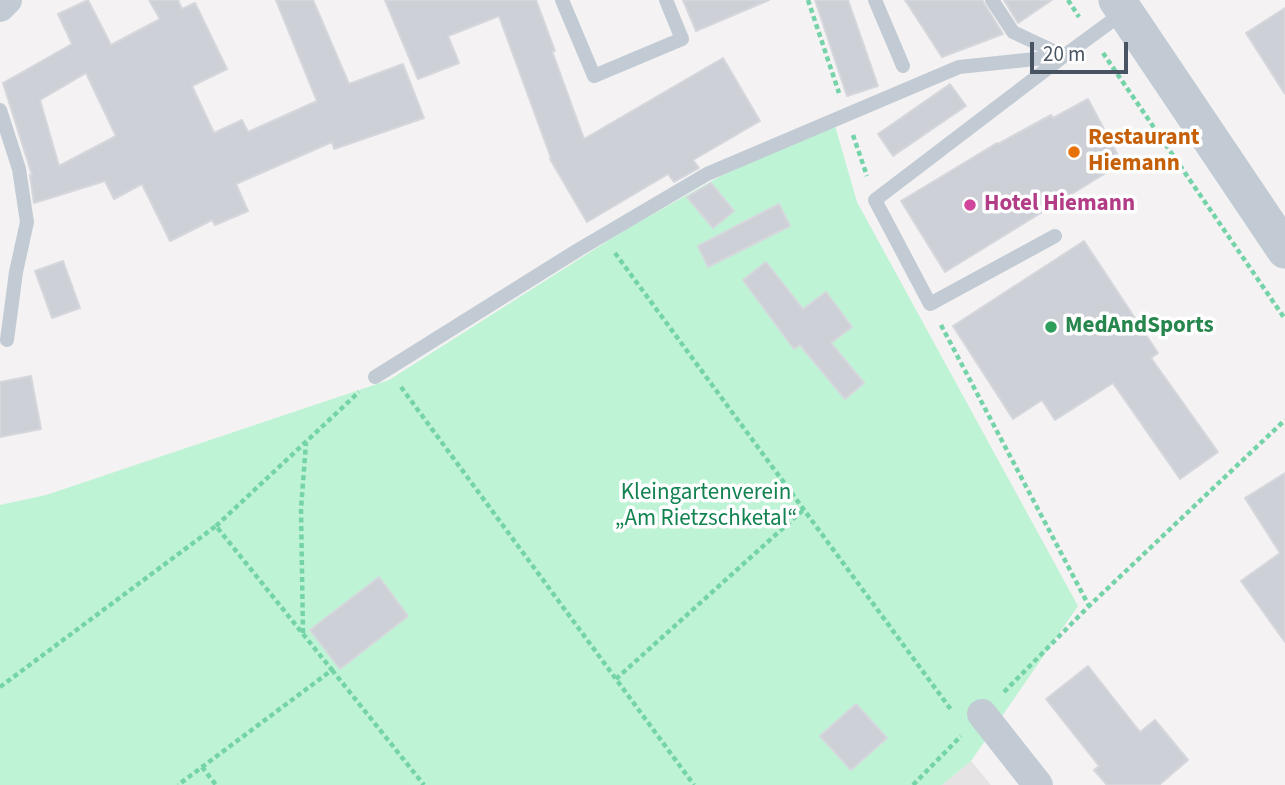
<!DOCTYPE html>
<meta charset="utf-8">
<style>
body{margin:0}
#map{position:relative;width:1285px;height:785px;overflow:hidden;background:#f4f2f2;font-family:"Source Sans 3",sans-serif}
canvas{display:block}
.scale{position:absolute;left:1030px;top:42px;width:98px;height:32px;box-sizing:border-box;border:4px solid #485461;border-top:0;padding-left:9px;font-size:21px;line-height:24px;white-space:nowrap;color:#485461;-webkit-text-stroke:5px #fff;paint-order:stroke}
</style>
<div id="map">
<canvas width="1285" height="785"></canvas>
<div class="scale">20 m</div>
</div>
<script>
const ctx = document.querySelector('canvas').getContext('2d');
ctx.lineJoin = 'round';
function fill(path, color) { ctx.fillStyle = color; ctx.fill(path, 'evenodd'); }
function strokePath(path, color, width, dash) { ctx.strokeStyle = color; ctx.lineWidth = width; ctx.lineCap = dash ? 'butt' : 'round'; ctx.setLineDash(dash || []); ctx.stroke(path); }
function drawText(font, color, halo, rows, align = 'center') {
  ctx.font = font + ' "Source Sans 3",sans-serif'; ctx.lineWidth = 7; ctx.setLineDash([]); ctx.textBaseline = 'middle'; ctx.strokeStyle = halo; ctx.fillStyle = color; for (const [text, x, y, turn = 0] of rows) {
    ctx.save(); ctx.translate(x, y); ctx.rotate((+turn || 0) * Math.PI / 180); ctx.textAlign = isNaN(turn) ? turn : align; if (halo) ctx.strokeText(text, 0, 0); ctx.fillText(text, 0, 0); ctx.restore();
  }
}
fill(new Path2D(`
 M971 761 991 785H942Z`), '#e5e3e4');
fill(new Path2D(`
 M834 122 857 202 1078 606 971 761 942 785H0V505L46 495 389 380 625 230 717 178Z`), '#bff3d6');
const building = new Path2D(`
 M88 0 111 45 160 19 149 0H178L182 9 195 3 227 69 192 86 214 133 242 120 248 132 317 101 276 0H313L349 84 403 64 424 118 334 149 332 142 236 184 248 211 215 225 212 220 170 241 142 184 114 199 105 181 34 203 30 175H32L3 83 72 44 58 14ZM86 73 116 136 59 166 40 100Z
 M385 0H536L555 51H552L584 139 723 58 760 121 693 160 699 168 674 182 668 174 587 222 550 159 551 158 499 16 448 36 459 63 418 79Z
 M683 0H769L696 31Z
 M815 0H848L878 86 847 96Z
 M905 0H982L1003 34 942 57Z
 M1004 0H1052L1018 23Z
 M1285 8V94L1246 33Z
 M950 84 966 106 893 156 878 134Z
 M1088 99 1122 163 945 272 901 201 997 143 998 144 1051 115 1053 118Z
 M711 183 734 211 713 228 687 197Z
 M779 204 790 226 708 267 698 246Z
 M1084 241 1158 353 1151 358 1218 452 1180 479 1113 383 1055 420 1042 400 1013 419 953 326Z
 M63 261 80 308 52 318 35 271Z
 M766 262 803 309 826 292 852 327 831 343 864 383 845 399 800 345 794 349 743 280Z
 M31 376 41 429 0 437V382Z
 M1285 473V642L1241 581 1280 553 1245 498Z
 M379 577 408 616 340 669 310 630Z
 M1088 666 1140 732 1155 720 1188 760 1159 785H1107L1094 770 1099 766 1046 699Z
 M856 704 887 738 851 770 820 736Z`);
fill(building, '#cdd0d6');
strokePath(building, '#d5d7dd', 2);
strokePath(new Path2D(`
 M808 0 839 93
 M1068 0 1079 17
 M1103 53 1285 319
 M853 135 867 176
 M615 253 952 711
 M941 325 1089 606
 M401 387 694 785
 M216 526 359 392
 M303 633 301 509 306 443
 M332 670 424 785
 M616 679 803 510
 M0 687 216 526 332 670 178 785
 M1004 692 1089 606 1285 420
 M202 767 216 785
 M913 785 961 736`), '#75d3a9', 4.5, [5, 3.5]);
strokePath(new Path2D(`
 M562 0 594 76 682 39 666 0
 M875 0 903 66
 M992 0 1013 32 1064 56 875 200 930 304 1055 236
 M0 110 19 169 27 222 16 272 7 340
 M375 377 578 250 707 174 959 67 1064 56 1124 12`), '#c2cbd4', 14);
strokePath(new Path2D(`
 M0 7 7 0
 M982 714 1038 785`), '#c2cbd4', 30);
strokePath(new Path2D(`
 M1117 0 1285 250`), '#c2cbd4', 37);
for (const [x, y, r, color] of [
 [1074,152,7,"#e8710a"],
 [970,205,7,"#d1479c"],
 [1051,327,7,"#2e9e5b"]
]) { const dot = new Path2D(); dot.arc(x, y, r, 0, 2 * Math.PI); ctx.fillStyle = color; ctx.fill(dot); strokePath(dot, '#fff', 2.5); }
drawText('bold 23px', '#c56008', '#fff', [
 ["Restaurant",1088,139],
 ["Hiemann",1088,165]
], 'left');
drawText('bold 23px', '#b23c85', '#fff', [
 ["Hotel Hiemann",984,205]
], 'left');
drawText('bold 23px', '#27864d', '#fff', [
 ["MedAndSports",1065,327]
], 'left');
drawText('23px', '#128350', '#fff', [
 ["Kleingartenverein",706,494],
 ["„Am Rietzschketal“",706,520]
]);
</script>
